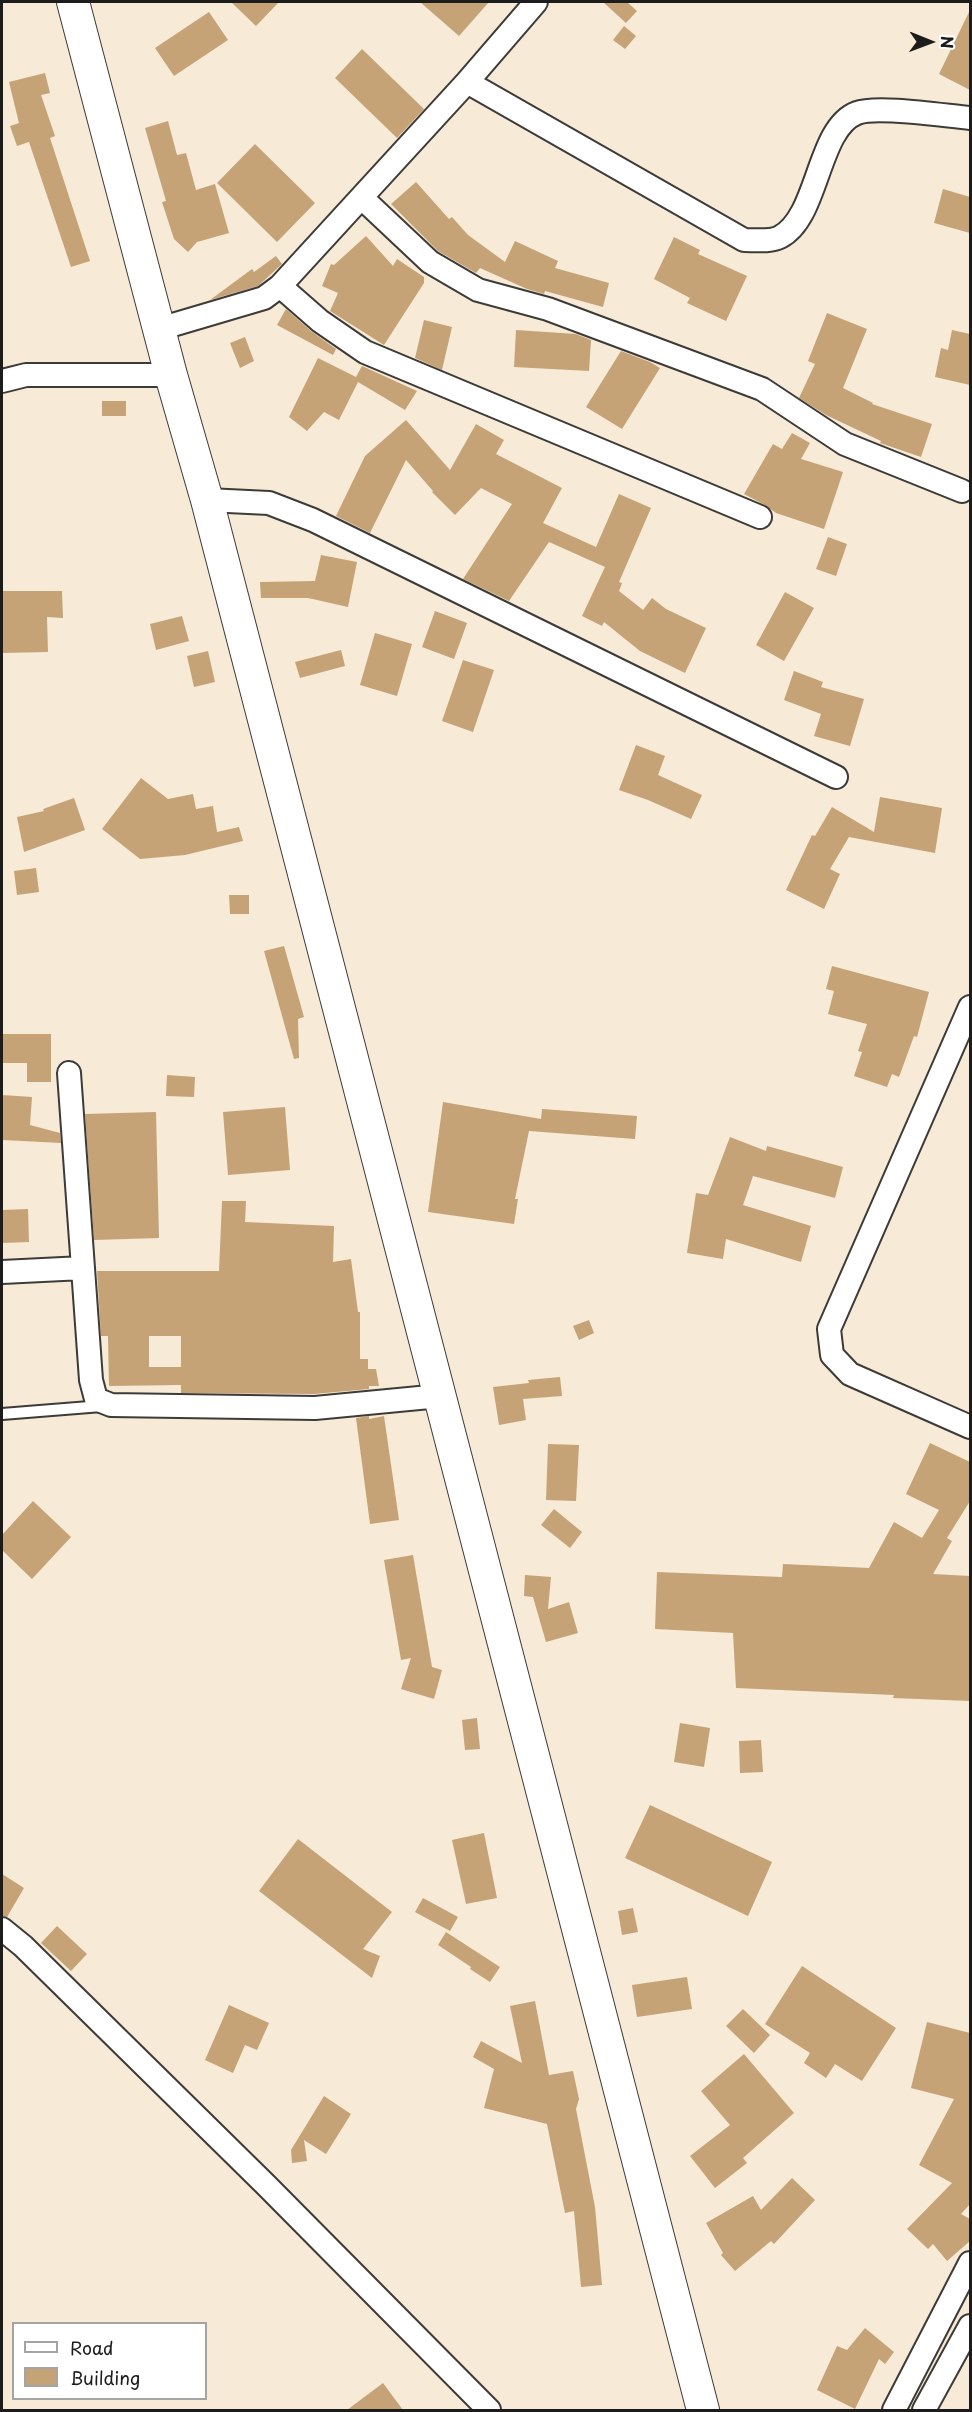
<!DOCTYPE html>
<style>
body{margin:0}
#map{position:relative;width:972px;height:2412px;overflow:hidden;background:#f7ead7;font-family:"Playpen Sans",sans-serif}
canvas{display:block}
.frame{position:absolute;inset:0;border:3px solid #1c1c1c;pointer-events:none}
.legend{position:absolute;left:12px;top:2322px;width:195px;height:78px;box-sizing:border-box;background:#fff;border:2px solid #a4a4a4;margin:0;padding:8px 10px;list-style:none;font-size:18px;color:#1c1c1c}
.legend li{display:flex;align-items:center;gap:12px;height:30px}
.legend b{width:30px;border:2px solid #a4a4a4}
.north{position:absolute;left:900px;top:12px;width:60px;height:60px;-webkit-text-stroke:4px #fff;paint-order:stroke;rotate:91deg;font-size:16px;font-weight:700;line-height:24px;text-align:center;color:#1c1c1c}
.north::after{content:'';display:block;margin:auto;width:21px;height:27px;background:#1c1c1c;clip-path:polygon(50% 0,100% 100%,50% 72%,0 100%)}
</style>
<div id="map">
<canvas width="972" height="2412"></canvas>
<div class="frame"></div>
<ul class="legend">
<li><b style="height:8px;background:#fff"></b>Road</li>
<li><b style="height:16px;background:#c5a377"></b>Building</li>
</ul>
<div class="north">N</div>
</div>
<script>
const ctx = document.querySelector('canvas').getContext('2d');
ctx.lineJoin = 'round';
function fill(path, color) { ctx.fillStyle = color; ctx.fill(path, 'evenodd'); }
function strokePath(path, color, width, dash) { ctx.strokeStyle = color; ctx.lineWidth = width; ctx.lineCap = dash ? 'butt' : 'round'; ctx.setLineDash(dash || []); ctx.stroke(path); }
fill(new Path2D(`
 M231 2H279L256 26Z
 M420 2H489L459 36Z
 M603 2H627L637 11 626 23Z
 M970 10V90L939 74Z
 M209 12 228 40 174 76 155 48Z
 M624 26 636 36 625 49 613 40Z
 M362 49 424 109 397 138 335 78Z
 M45 73 50 93 41 95 55 136 50 138 90 261 71 267 29 142 17 146 10 126 19 123 9 82Z
 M168 121 177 155 186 153 196 190 215 184 229 233 197 242 188 252 174 239 162 202 166 201 145 128Z
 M255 144 315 203 277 242 217 183Z
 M416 182 449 219 452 217 468 235 505 262 515 241 558 261 555 268 609 283 603 307 545 291 544 294 527 289 480 268 476 273 438 251 391 204Z
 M943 189 970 197V233L934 223Z
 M366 236 393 266 397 259 424 277V283L384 345 330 311 338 293 322 286 331 264 334 265Z
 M674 237 700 250 698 254 747 276 726 321 687 303 690 298 654 279Z
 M276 256 282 264 258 286 210 300 252 269 254 272Z
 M286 309 311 331 336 349 333 355 277 325Z
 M827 313 867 329 843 388 873 403 872 404 932 424 921 457 880 443 881 441 826 415 799 398 815 364 808 361Z
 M424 320 452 327 442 370 415 358Z
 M516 330 576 334 591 340 589 371 514 367Z
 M952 330 970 334V385L935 377 941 348 948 350Z
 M245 337 254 361 240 368 230 343Z
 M621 351 650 362 660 368 622 429 586 407Z
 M318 358 356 377 362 366 417 391 405 410 358 382 339 420 324 412 307 431 289 417Z
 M102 401H126V416H102Z
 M406 420 450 470 476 424 504 440 496 454 562 488 543 523 596 547 619 494 651 508 619 582 622 583 619 591 643 610 652 598 666 609 706 628 685 673 640 651 604 622 602 626 582 616 605 567 549 542 509 601 463 579 512 504 481 488 455 515 432 492 433 491 406 460 370 533 336 516 365 456Z
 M792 433 810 443 801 459 843 472 824 529 776 513 765 505 744 494 773 444 782 449Z
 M828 537 847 544 836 576 816 569Z
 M321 555 357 562 348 607 308 598H261L260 582 315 581Z
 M2 591H62L63 618 47 617 48 652 2 653Z
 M785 592 814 608 784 661 756 645Z
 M435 611 467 623 454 659 422 647Z
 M182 616 189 641 156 650 150 624Z
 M375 633 412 644 397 696 360 685Z
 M341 650 345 666 300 678 295 662Z
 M208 651 215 682 194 687 187 656Z
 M463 660 494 670 473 732 442 721Z
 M794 671 823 682 821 687 864 699 850 746 814 736 821 714 784 700Z
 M636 745 665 756 658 775 702 795 691 819 648 800 619 790Z
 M141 778 168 799 193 794 196 809 213 806 217 832 239 827 243 841 185 855 140 859 102 829Z
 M880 797 942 808 935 853 849 837 830 869 840 874 824 909 786 890 812 835 815 836 832 807 874 832Z
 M74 798 85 830 24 852 17 817 44 811 43 809Z
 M36 868 39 892 17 895 14 871Z
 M229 895H249V914H230Z
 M284 946 304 1017 298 1019 299 1058 294 1059 264 951Z
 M832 966 929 992 917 1037 914 1036 899 1077 892 1074 887 1087 854 1076 862 1052 858 1051 867 1024 828 1014 834 991 826 989Z
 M2 1034H51V1082H27V1063H2Z
 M167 1075 195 1077 194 1097 166 1096Z
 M2 1095 32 1097 30 1125 60 1133 61 1143 2 1140Z
 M443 1102 541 1119 542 1109 637 1116 635 1139 529 1131 515 1199H518L514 1224 428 1212Z
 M285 1107 290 1170 228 1175 223 1112Z
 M156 1112 159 1238 94 1240 85 1114Z
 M730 1137 766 1151 767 1146 843 1167 835 1198 753 1176 743 1205 811 1226 801 1262 726 1239 723 1259 687 1253 696 1193 708 1195Z
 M222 1201H246L245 1222 334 1226 333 1262 351 1259 358 1312H360V1359H368V1369H376L379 1386H369V1389L314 1394 181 1393V1385L109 1386 108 1336H101L97 1271H219ZM149 1336H181V1367H149Z
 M28 1209 29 1242 2 1243V1210Z
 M589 1320 594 1333 579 1340 573 1326Z
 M560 1377 562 1396 523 1399 526 1420 499 1425 493 1387 529 1383 528 1380Z
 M369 1416V1419L384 1416 399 1520 370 1524 356 1418Z
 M930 1443 970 1462V1501L947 1538 952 1541 933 1574 970 1576V1701L893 1698 894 1695 736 1688 733 1633 655 1629 657 1572 782 1577 783 1564 869 1568 894 1522 922 1538 939 1510 906 1494Z
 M548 1444 579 1445 576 1501 546 1500Z
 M33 1501 71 1537 32 1579 2 1550V1535Z
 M554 1509 582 1532 570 1548 541 1525Z
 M413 1555 432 1667 442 1670 434 1699 401 1689 411 1658 401 1660 384 1560Z
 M525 1575 551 1577 548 1609 569 1602 578 1633 546 1642 533 1597 524 1596Z
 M477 1718 480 1749 465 1750 462 1720Z
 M680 1723 710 1728 704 1767 674 1762Z
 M761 1740 763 1772 740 1773 739 1741Z
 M650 1805 772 1862 748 1916 625 1858Z
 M484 1833 497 1898 466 1904 452 1840Z
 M298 1839 392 1912 363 1949 380 1956 372 1978 259 1891Z
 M2 1874 24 1888 7 1917 2 1916Z
 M423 1898 458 1917 450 1931 415 1912Z
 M633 1908 638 1932 622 1935 618 1911Z
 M57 1926 87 1954 71 1971 41 1943Z
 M446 1932 500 1967 490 1982 470 1969 471 1967 438 1945Z
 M802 1966 896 2028 862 2081 835 2064 826 2078 804 2063 810 2053 765 2024Z
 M687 1977 692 2009 637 2017 632 1985Z
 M535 2001 549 2075 573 2071 579 2099 576 2109 595 2207 602 2285 581 2287 574 2211 565 2213 547 2124 484 2108 494 2069 473 2057 481 2041 522 2063 510 2006Z
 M229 2005 269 2023 257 2050 245 2045 233 2073 205 2060Z
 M743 2009 770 2035 754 2053 726 2026Z
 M927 2022 970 2033V2204L961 2214 970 2219V2241L947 2261 933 2244 928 2249 907 2229 952 2183 919 2165 954 2099 911 2088Z
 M744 2054 794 2113 743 2158 747 2163 715 2188 690 2156 730 2125 701 2091Z
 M324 2096 351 2114 326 2154 304 2140 307 2161 292 2163 291 2150Z
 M792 2178 815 2200 774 2244 771 2241 735 2271 721 2255 723 2253 706 2223 753 2196 761 2210Z
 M865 2328 894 2352 885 2364 879 2359 855 2409 817 2390 837 2346 847 2350Z
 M383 2383 403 2410H347Z`), '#c5a377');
const service = new Path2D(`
 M2 1414 102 1406`);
const minor = new Path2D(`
 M467 82 744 240C754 240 771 242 780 237 819 217 817 128 857 113 877 105 946 116 970 118
 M362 198 430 262 478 290 548 309 762 389 845 444 962 491
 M280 286 320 321 365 352 760 517
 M159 329 264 298 280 286 467 82 536 2
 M2 381 26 375H171
 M207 500 269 503 313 520 836 777
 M970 1007 829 1329 832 1355 850 1374 970 1427
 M69 1073 91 1380 96 1399 111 1405 315 1408 440 1396
 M2 1272 83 1268
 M2 1929 23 1946 266 2185 489 2410
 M894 2410 970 2263
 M924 2410 970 2326`);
const secondary = new Path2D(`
 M73 2 171 375 207 500 703 2410`);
strokePath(service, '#3d3b38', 14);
strokePath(minor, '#3d3b38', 26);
strokePath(secondary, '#3d3b38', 34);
strokePath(service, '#fff', 10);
strokePath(minor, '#fff', 22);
strokePath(secondary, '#fff', 32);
</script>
